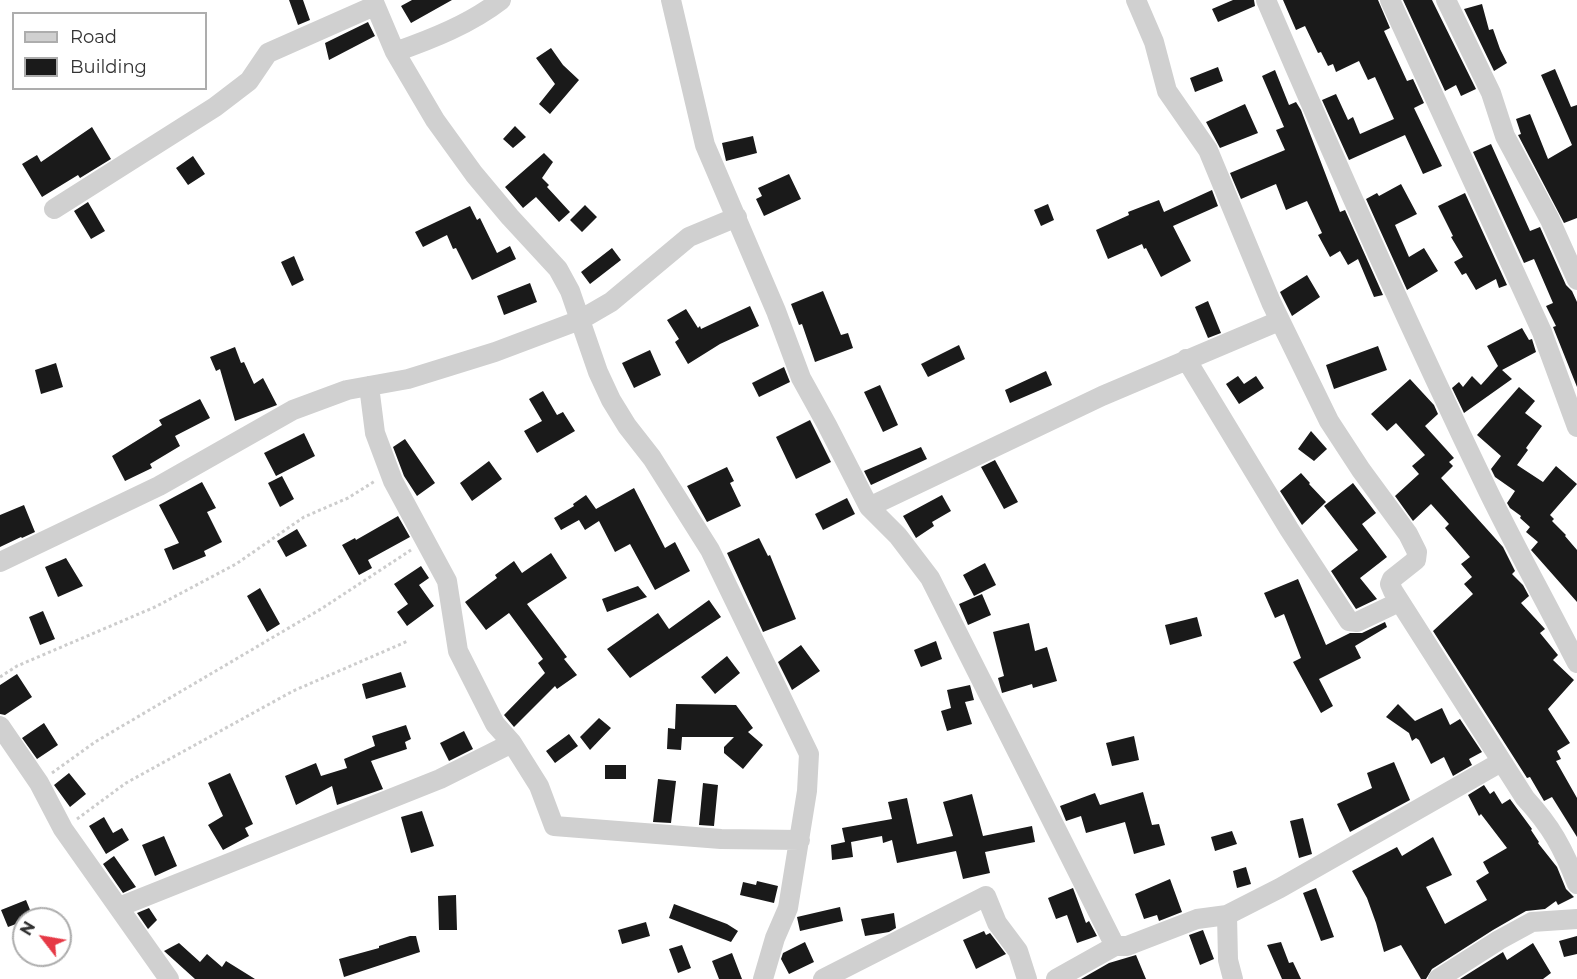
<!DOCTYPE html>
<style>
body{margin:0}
#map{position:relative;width:1577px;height:979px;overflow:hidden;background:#fff;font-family:Montserrat,sans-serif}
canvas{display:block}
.legend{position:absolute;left:12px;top:12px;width:195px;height:78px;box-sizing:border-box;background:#fff;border:2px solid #adadad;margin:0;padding:8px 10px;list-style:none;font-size:18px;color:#333}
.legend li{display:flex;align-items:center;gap:12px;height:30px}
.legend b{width:30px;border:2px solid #adadad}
.north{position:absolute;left:12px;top:907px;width:60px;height:60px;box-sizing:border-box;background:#fff;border:2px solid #adadad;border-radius:50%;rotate:301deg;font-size:16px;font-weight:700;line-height:24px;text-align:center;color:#333}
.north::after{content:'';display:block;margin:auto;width:21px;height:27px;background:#e63946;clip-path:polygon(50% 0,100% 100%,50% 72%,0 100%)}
</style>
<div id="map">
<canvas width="1577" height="979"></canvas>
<ul class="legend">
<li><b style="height:8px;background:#d0d0d0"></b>Road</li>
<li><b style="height:16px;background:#1a1a1a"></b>Building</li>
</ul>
<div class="north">N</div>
</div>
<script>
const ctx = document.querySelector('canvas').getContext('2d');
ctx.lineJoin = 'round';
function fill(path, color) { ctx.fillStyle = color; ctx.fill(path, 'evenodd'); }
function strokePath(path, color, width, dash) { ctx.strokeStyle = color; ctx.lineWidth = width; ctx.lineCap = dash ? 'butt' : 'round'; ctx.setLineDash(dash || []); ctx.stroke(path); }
fill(new Path2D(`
 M289 0H303L310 20 298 25Z
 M412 0H452L411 23 401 6Z
 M1233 0H1254L1255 6 1218 22 1212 9Z
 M1283 0H1378L1390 28 1384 31 1407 81 1413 79 1424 103 1414 108 1442 166 1423 174 1405 135 1349 160 1322 100 1336 94 1348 120 1353 117 1360 134 1394 119 1375 77 1368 80 1359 61 1336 72 1333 64 1328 66 1321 52 1318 53 1305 26 1296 30Z
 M1403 0H1432L1476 89 1461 96 1456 85 1445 91Z
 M1482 4 1489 30 1493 29 1500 49 1507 63 1494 71 1464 9Z
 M368 22 375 36 329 60 325 43Z
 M551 48 563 65 579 80 550 114 539 104 555 84 536 58Z
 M1218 67 1223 81 1195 92 1190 78Z
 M1555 69 1571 107 1577 105V218L1564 223 1518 135 1521 134 1516 119 1530 114 1548 159 1572 145 1541 75Z
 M1275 70 1289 105 1296 102 1301 110 1340 212 1345 210 1383 295 1374 297 1358 259 1348 265 1340 251 1330 257 1318 235 1322 233 1307 201 1286 210 1276 184 1241 199 1230 173 1285 150 1276 130 1284 127 1262 76Z
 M1245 104 1258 133 1220 148 1206 122Z
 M515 126 526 137 513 148 503 139Z
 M92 127 111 159 80 178 78 175 42 197 22 164 37 155 41 162Z
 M753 136 757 153 726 161 722 143Z
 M1491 144 1530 231 1540 227 1566 285 1572 291 1577 302V387L1553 327 1556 326 1546 306 1553 303 1534 259 1524 263 1473 152Z
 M544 153 553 162 542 178 549 185 547 187 570 212 559 222 536 197 523 208 505 187Z
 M193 156 205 174 188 185 176 168Z
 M789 174 801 199 764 216 756 199 762 196 758 188Z
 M1401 184 1417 214 1395 225 1409 257 1424 248 1438 271 1407 290 1366 199 1377 193 1379 196Z
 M1212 190 1218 206 1173 226 1191 261 1161 277 1146 248 1144 249 1142 244 1108 259 1096 230 1129 215 1128 212 1159 200 1164 212Z
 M1465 193 1507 285 1499 288 1496 279 1476 290 1466 273 1462 275 1454 262 1463 257 1451 237 1453 236 1438 206Z
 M88 202 105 231 91 239 74 211Z
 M1048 204 1054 220 1041 226 1034 210Z
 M585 205 597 217 582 232 570 220Z
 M470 206 477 220 480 218 497 253 510 246 516 259 472 280 456 248 453 249 447 235 423 247 415 232Z
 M612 248 621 260 590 284 581 272Z
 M294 256 304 280 292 286 281 262Z
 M1307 275 1320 297 1292 316 1280 292Z
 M530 283 537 302 504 315 497 296Z
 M823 291 841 335 848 333 853 348 815 362 802 324 799 325 791 304Z
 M1208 301 1221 333 1208 338 1195 307Z
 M750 306 759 326 720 344 688 364 675 342 679 339 667 320 686 309 698 328 700 326 701 329Z
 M1522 328 1529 340 1532 339 1536 352 1502 370 1512 379 1464 413 1452 388 1459 382 1463 387 1472 376 1481 385 1498 366 1487 346Z
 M959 345 965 359 928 377 921 364Z
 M1378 346 1387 370 1334 389 1326 365Z
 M235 347 241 363 244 362 254 384 263 378 277 405 235 421 220 369 216 371 210 357Z
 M650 350 661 375 634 388 622 363Z
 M56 363 63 387 41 394 35 370Z
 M784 367 790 382 759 397 752 383Z
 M1046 371 1052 385 1010 403 1005 390Z
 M1238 376 1244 384 1256 376 1264 388 1239 404 1226 384Z
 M1410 379 1434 405 1438 414 1425 426 1454 458 1449 462 1453 466 1441 478 1503 547 1515 571 1512 574 1523 585 1529 596 1521 603 1545 629 1540 633 1558 655 1553 660 1574 680 1548 709 1570 743 1557 751 1561 759 1556 761 1577 798V837L1552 797 1544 801 1530 777 1527 778 1433 631 1473 594 1464 584 1472 577 1461 564 1470 557 1445 528 1449 524 1431 504 1413 521 1395 496 1419 474 1412 466 1425 455 1396 423 1387 431 1371 414Z
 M880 385 898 425 883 432 864 392Z
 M1519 387 1535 401 1525 413 1542 426 1526 448 1528 450 1517 465 1543 482 1556 466 1577 484 1550 515 1554 519 1552 521 1566 535 1565 536 1577 550V602L1531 550 1538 542 1526 532 1530 527 1520 518 1521 516 1510 508 1507 503 1515 491 1495 477 1491 469 1501 456 1477 435Z
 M543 391 557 415 563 412 575 431 537 453 524 431 542 421 529 399Z
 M200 399 210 418 175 436 180 446 150 464 152 468 125 481 112 456 162 425 159 420Z
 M810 420 831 462 796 479 776 437Z
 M1311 431 1327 449 1314 461 1298 449Z
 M304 433 315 456 276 476 264 453Z
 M405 439 435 483 417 496 404 476 393 447Z
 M921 447 927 459 871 485 864 471Z
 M995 460 1018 502 1004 509 981 467Z
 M489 461 502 479 472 501 460 483Z
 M727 467 734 481 730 483 741 506 707 522 687 486Z
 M1301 473 1310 483 1309 484 1326 502 1302 525 1280 491Z
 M282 476 294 499 280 507 268 483Z
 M202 482 216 508 207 512 222 542 204 551 206 556 173 570 164 549 179 543 159 505Z
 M1353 483 1376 513 1362 524 1387 557 1360 578 1377 599 1356 609 1331 571 1358 550 1324 506Z
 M634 488 665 548 675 542 690 571 655 590 630 544 615 552 599 521 585 530 579 520 561 530 554 518 574 506 573 504 586 495 596 509Z
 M942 495 951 511 932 522 934 526 916 538 903 516Z
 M847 498 855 514 823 530 815 514Z
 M24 505 35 532 22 538 21 537 0 547V515Z
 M398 516 410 537 368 560 372 568 359 575 342 545 355 538 356 540Z
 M297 529 307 546 286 557 277 541Z
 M759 538 768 556 770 555 796 619 763 632 727 553Z
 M551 553 567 578 527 604 567 657 564 659 577 675 557 689 555 686 514 727 504 715 545 673 538 663 543 659 509 613 486 630 465 602 497 578 495 575 514 561 522 573Z
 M66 558 83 586 58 597 45 567Z
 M985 563 996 585 974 596 963 575Z
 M421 566 429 578 419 585 434 606 407 626 397 612 408 604 394 584Z
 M1298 579 1326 645 1350 633H1362L1385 622 1387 627 1355 646 1361 658 1319 679 1333 706 1321 713 1293 662 1301 658 1284 614 1275 618 1264 593Z
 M638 586 647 597 607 612 602 599Z
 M260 588 280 624 267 632 247 596Z
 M982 594 991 615 968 625 959 604Z
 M709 600 721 617 630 678 607 649 658 613 669 629Z
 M43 611 55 639 40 645 29 617Z
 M1197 617 1202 636 1170 645 1165 625Z
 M1029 623 1035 651 1047 647 1057 681 1033 688 1032 684 1002 693 998 678 1004 676 993 632Z
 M936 641 942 659 921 667 914 650Z
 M801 645 820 671 792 690 778 662Z
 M727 656 740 673 715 694 701 677Z
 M401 672 406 687 366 699 362 684Z
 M17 674 32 697 5 715 0 714V685Z
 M970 685 974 700 965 702 972 724 947 731 941 711 951 708 947 690Z
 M676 704 736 705 753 728 748 732 763 745 743 769 724 753V747L734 737H682L681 750 667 749 668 728 675 729Z
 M1398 704 1415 721 1442 708 1450 725 1460 719 1482 752 1469 759 1472 765 1453 776 1444 757 1431 764 1419 740 1416 738 1412 741 1409 733 1386 717Z
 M599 718 611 728 590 750 580 737Z
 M44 723 58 745 37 759 22 738Z
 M406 725 411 739 405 742 407 749 371 761 383 789 337 805 332 786 296 805 285 776 316 763 321 776 347 768 344 759 375 746 372 736Z
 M464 731 473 749 449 761 440 743Z
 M569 734 578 746 555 763 546 751Z
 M1134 736 1139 760 1112 766 1106 743Z
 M1394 762 1410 800 1350 832 1337 804 1372 788 1367 773Z
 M605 765H626V779H605Z
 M69 773 86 794 70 807 54 785Z
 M230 773 253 824 245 828 249 836 223 850 208 825 223 816 208 783Z
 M658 779 676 781 671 823 653 822Z
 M703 783 718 785 714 826 699 825Z
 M1484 785 1490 794 1494 791 1502 804 1510 799 1532 829 1531 830 1539 842 1538 843 1557 867 1566 889 1574 897 1558 905 1556 901 1545 909 1526 911 1493 930 1432 969 1426 979H1421L1401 945 1384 952 1376 923 1367 898 1352 871 1397 847 1402 856 1433 837 1452 875 1426 887 1445 924 1487 900 1476 881 1489 873 1483 862 1507 848 1481 814 1479 816 1468 795Z
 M1143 792 1152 825 1159 824 1165 845 1134 854 1125 822 1086 833 1081 816 1066 821 1060 806 1095 793 1100 805Z
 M972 794 983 836 1032 826 1035 842 985 852 990 873 963 879 956 851 897 863 892 840 883 843 882 836 851 842 853 857 832 860 831 845 845 842 842 828 892 819 888 802 907 798 917 844 953 836 943 802Z
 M422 811 434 846 411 853 401 817Z
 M104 817 113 833 122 828 129 840 106 854 89 826Z
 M1303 818 1312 854 1299 858 1290 821Z
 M1232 831 1237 844 1215 851 1211 837Z
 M164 836 177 866 155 876 142 845Z
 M114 856 136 887 123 893 116 883 103 864Z
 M1246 867 1251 884 1237 888 1233 871Z
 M1170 879 1182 912 1159 921 1157 915 1144 919 1135 894Z
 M757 881 778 886 774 903 740 895 743 882 756 885Z
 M1073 888 1086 923 1089 921 1097 936 1077 943 1067 915 1056 919 1048 898Z
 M1316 888 1334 937 1321 941 1303 893Z
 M456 895 457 930H439L438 896Z
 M26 900 33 917 24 919V921L8 927 1 910Z
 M674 904 727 924 738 931 731 942 669 918Z
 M840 907 843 921 800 931 797 917Z
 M149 908 157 920 148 929 137 913Z
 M894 913 896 928 889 932 865 936 861 919Z
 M646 922 650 936 622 944 618 930Z
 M1203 930 1214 959 1200 965 1189 935Z
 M984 931 986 935 990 933 1006 954 976 969 963 940Z
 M410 936H416L420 952 344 977 339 959 379 948V946Z
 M1577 936V954L1564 957 1559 941Z
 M805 942 814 962 789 974 781 959 783 953Z
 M1281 942 1289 963 1293 962 1301 979H1282L1267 945Z
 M179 943 200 962 207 954 222 967 226 961 255 979H195L164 951Z
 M1533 943 1551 973 1543 979H1460L1503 952 1507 960Z
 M682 945 691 968 678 973 669 949Z
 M732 953 742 979H719L712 961Z
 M1136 955 1146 979H1081L1109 963Z`), '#1a1a1a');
strokePath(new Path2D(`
 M0 677 17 666 155 607 236 564 304 517 348 498 375 481
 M52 773 95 742 321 609 411 550
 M77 819 126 783 293 691 408 641`), '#cdcdcd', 3, [3, 3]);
strokePath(new Path2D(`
 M373 0 395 52 435 120 474 174 510 217 558 269 570 291 598 372 611 400 627 426 652 458 710 550 809 754 807 791 788 908 775 938 763 979
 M671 0 705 145 776 311 801 378 827 425 869 507 898 536 930 578 1115 946
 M1136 0 1154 42 1167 91 1208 150 1271 302 1329 421 1361 470 1408 534 1417 552 1416 560 1392 579 1390 584 1393 591 1525 798C1551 826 1563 848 1577 884
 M1266 0C1337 166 1411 331 1489 493 1517 550 1548 606 1577 663
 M1390 0 1542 332 1577 427
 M1446 0 1491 93 1505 136 1550 220 1577 280
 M395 52C432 39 470 24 501 0
 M54 209 215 107 249 81 268 53 374 6
 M1186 359 1289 529 1349 621 1357 622 1399 602
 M369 386 375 433 393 481 447 581 458 651 495 724 512 743
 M869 507 1102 396 1279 321
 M0 562 159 486 293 410 347 390 408 379 495 352 580 320 611 302 689 237 737 217
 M0 726 39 783 63 829 169 979
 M119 907 440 779 512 743 539 786 554 826 721 839 800 840
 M1227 915 1228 960 1233 979
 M823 979 986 896 997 923 1018 951 1027 979
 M1056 979 1115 946H1127L1197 919 1227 915 1280 888 1501 762
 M1438 979 1499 940 1532 922 1577 919`), '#d0d0d0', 20);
</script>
